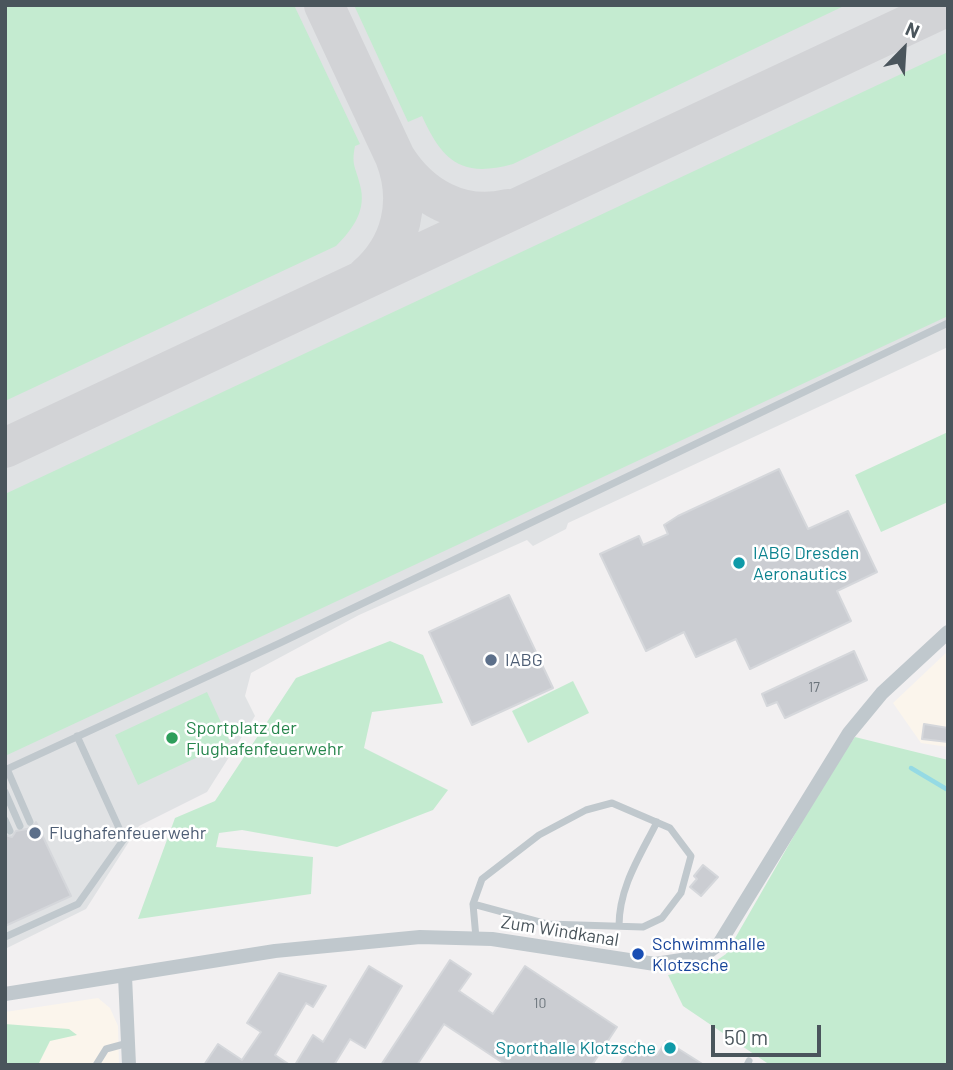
<!DOCTYPE html>
<style>
body{margin:0}
#map{position:relative;width:953px;height:1070px;overflow:hidden;background:#f2f0f1;font-family:Barlow,sans-serif}
canvas{display:block}
.frame{position:absolute;inset:0;border:7px solid #4a555c;pointer-events:none}
.north{position:absolute;left:869px;top:14px;width:70px;height:70px;-webkit-text-stroke:5px #fff;paint-order:stroke;rotate:24deg;font-size:19px;font-weight:700;line-height:28px;text-align:center;color:#4a555c}
.north::after{content:'';display:block;margin:auto;width:24px;height:32px;background:#4a555c;clip-path:polygon(50% 0,100% 100%,50% 72%,0 100%)}
.scale{position:absolute;left:711px;top:1025px;width:110px;height:32px;box-sizing:border-box;border:4px solid #4a555c;border-top:0;padding-left:9px;font-size:21px;line-height:24px;white-space:nowrap;color:#4a555c;-webkit-text-stroke:5px #fff;paint-order:stroke}
</style>
<div id="map">
<canvas width="953" height="1070"></canvas>
<div class="frame"></div>
<div class="north">N</div>
<div class="scale">50 m</div>
</div>
<script>
const ctx = document.querySelector('canvas').getContext('2d');
ctx.lineJoin = 'round';
function fill(path, color) { ctx.fillStyle = color; ctx.fill(path, 'evenodd'); }
function strokePath(path, color, width, dash) { ctx.strokeStyle = color; ctx.lineWidth = width; ctx.lineCap = dash ? 'butt' : 'round'; ctx.setLineDash(dash || []); ctx.stroke(path); }
function drawText(font, color, halo, rows, align = 'center') {
  ctx.font = font + ' Barlow,sans-serif'; ctx.lineWidth = 5; ctx.setLineDash([]); ctx.textBaseline = 'middle'; ctx.strokeStyle = halo; ctx.fillStyle = color; for (const [text, x, y, turn = 0] of rows) {
    ctx.save(); ctx.translate(x, y); ctx.rotate((+turn || 0) * Math.PI / 180); ctx.textAlign = isNaN(turn) ? turn : align; if (halo) ctx.strokeText(text, 0, 0); ctx.fillText(text, 0, 0); ctx.restore();
  }
}
fill(new Path2D(`
 M948 651V747L921 743 893 703Z
 M98 998 110 1008 118 1026 119 1065H5V1012Z`), '#fbf5ec');
fill(new Path2D(`
 M5 5H948V347L568 523 566 529 533 546 527 540 359 615 251 673 245 696 255 716 207 792 139 826 86 909 5 949Z`), '#e0e2e4');
fill(new Path2D(`
 M5 5H294L360 144 355 146C351 166 356 167 360 185 367 210 353 229 336 246L5 401Z
 M354 5H846L513 164C462 178 443 162 422 116L408 122Z
 M948 52V316L5 756V494Z
 M948 432V502L881 532 855 475Z
 M390 641 423 655 443 703 372 712 364 748 448 790 433 810 337 847 242 830 219 833 216 847 313 857 311 894 138 919 175 818 215 801 296 678Z
 M573 681 589 713 528 743 512 711Z
 M207 692 230 742 138 785 115 735Z
 M855 737 948 760V1065H770L683 1006 668 975 707 967 726 954 834 766Z
 M5 1024 69 1029 77 1035 50 1041 38 1065H5Z`), '#c4ebd0');
strokePath(new Path2D(`
 M911 768 948 790`), '#95dae4', 4.5);
strokePath(new Path2D(`
 M324 5 395 157C420 197 461 220 508 209
 M366 277C402 246 412 201 395 157
 M5 448 948 6`), '#d2d3d6', 40);
const building = new Path2D(`
 M779 469 808 529 848 511 877 572 837 591 851 621 750 669 736 639 696 657 684 632 646 651 600 554 639 536 643 545 668 534 664 525 678 516Z
 M509 595 553 688 472 725 429 632Z
 M854 651 867 680 785 718 777 702 767 706 762 694Z
 M924 724 948 728V742L922 739Z
 M36 822 71 896 5 926V835L12 837 16 831 32 828Z
 M703 865 718 877 701 896 690 887 697 879 694 876Z
 M450 960 471 974 459 991 493 1014 525 966 617 1027 592 1065H506L444 1024 417 1065H381Z
 M369 966 402 986 365 1048 350 1039 334 1065H295L313 1035 323 1042Z
 M279 973 326 986 313 1007 306 1003 275 1055 290 1065H204L218 1044 242 1060 261 1032 247 1023Z
 M636 1041 657 1055 666 1041 704 1065H620Z`);
fill(building, '#cbcdd2');
strokePath(building, '#d5d7db', 2);
strokePath(new Path2D(`
 M7 769 30 822
 M5 770 280 643 948 323
 M5 792 20 826
 M5 820 10 831
 M473 904 547 924 643 927 662 918 681 893 691 856 670 828 612 803 586 810 539 835 482 879 473 904 476 938
 M619 926C619 887 640 856 657 822
 M5 937 78 904 124 839 77 736
 M96 1065 106 1049 128 1043
 M747 1065 749 1061`), '#c0c8cd', 7);
strokePath(new Path2D(`
 M125 976 129 1065
 M5 994 275 951 420 937 492 939 655 964 701 957 719 944 849 733 882 693 948 632`), '#c0c8cd', 14);
for (const [x, y, r, color] of [
 [739,563,7,"#0f9aa8"],
 [491,660,7,"#5c6f8a"],
 [172,738,7,"#2e9e5b"],
 [35,833,7,"#5c6f8a"],
 [638,954,7,"#1a4fb4"],
 [670,1048,7,"#0f9aa8"]
]) { const dot = new Path2D(); dot.arc(x, y, r, 0, 2 * Math.PI); ctx.fillStyle = color; ctx.fill(dot); strokePath(dot, '#fff', 2.5); }
drawText('14px', '#6a737a', null, [
 ["17",814,687],
 ["10",540,1003]
]);
drawText('18px', '#0d838f', '#fff', [
 ["IABG Dresden",753,553],
 ["Aeronautics",753,574],
 ["Sporthalle Klotzsche",656,1048,"right"]
], 'left');
drawText('18px', '#4e5e75', '#fff', [
 ["IABG",505,660],
 ["Flughafenfeuerwehr",49,833]
], 'left');
drawText('18px', '#27864d', '#fff', [
 ["Sportplatz der",186,728],
 ["Flughafenfeuerwehr",186,749]
], 'left');
drawText('18px', '#4a555c', '#fff', [
 ["Zum Windkanal",560,931,9]
]);
drawText('18px', '#164399', '#fff', [
 ["Schwimmhalle",652,944],
 ["Klotzsche",652,965]
], 'left');
</script>
